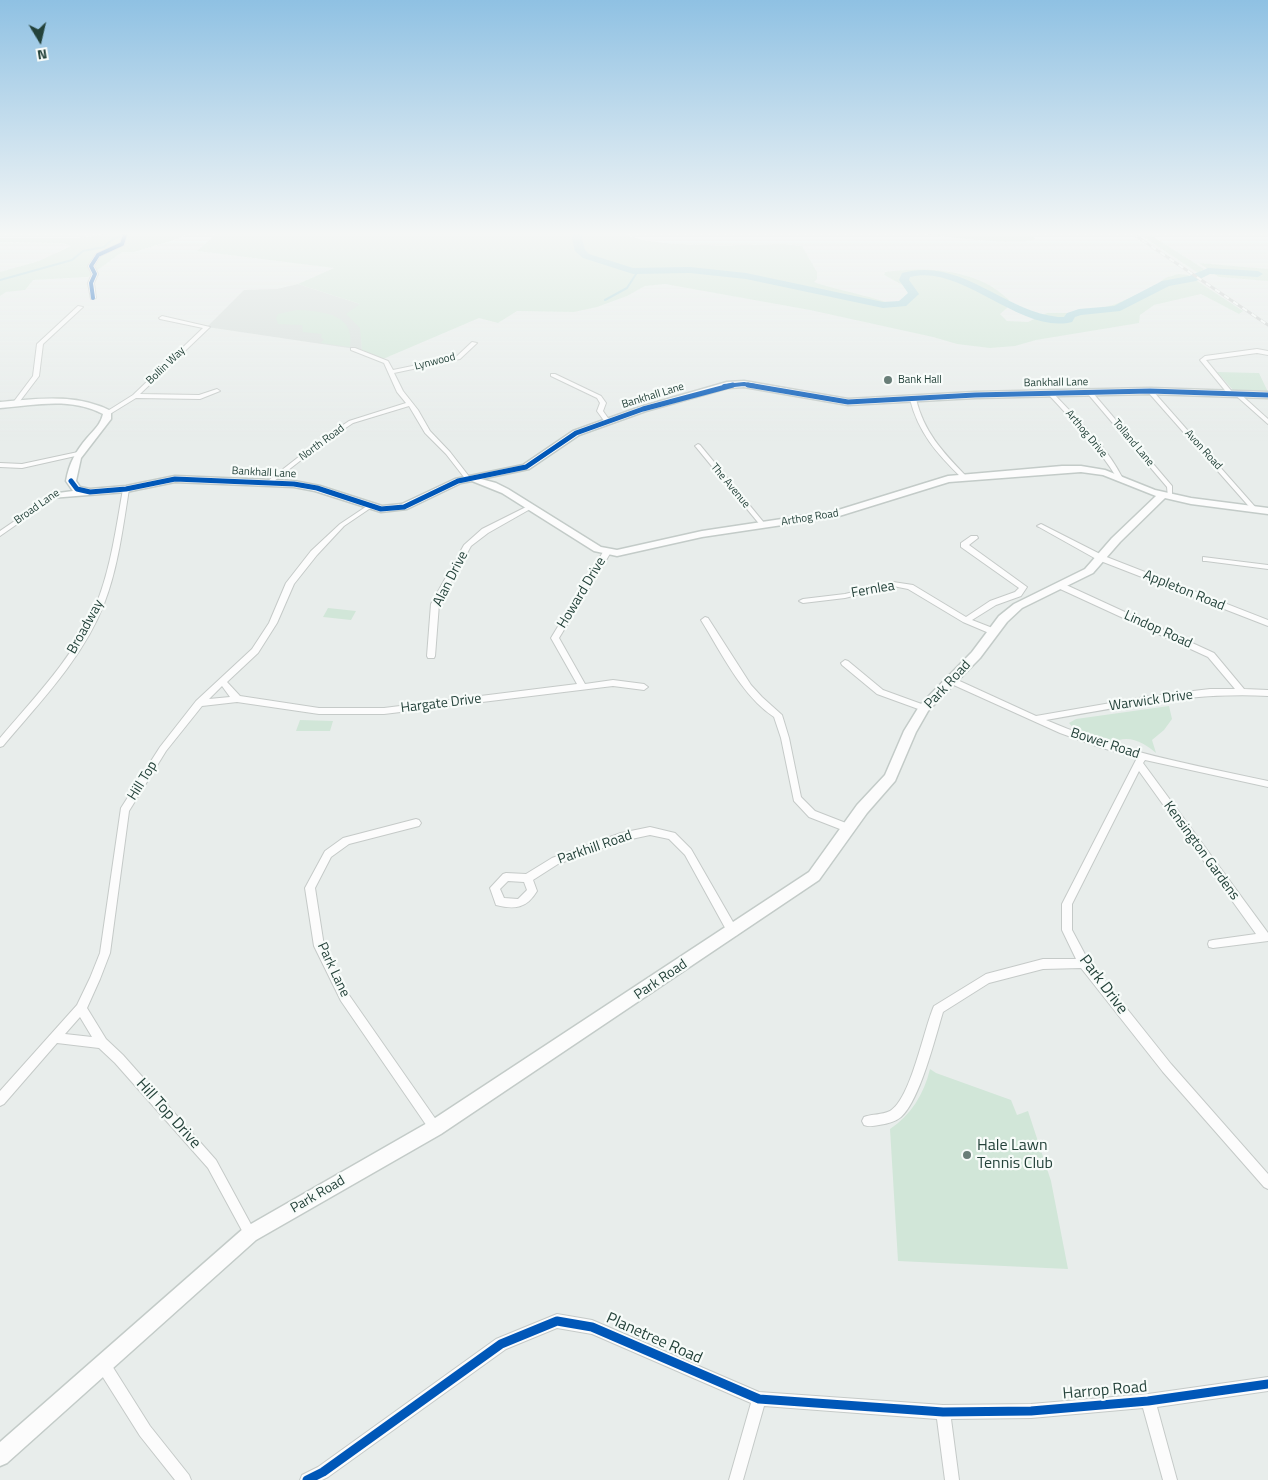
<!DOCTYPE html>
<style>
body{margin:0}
#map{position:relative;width:1268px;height:1480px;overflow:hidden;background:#e8edeb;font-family:"Titillium Web",sans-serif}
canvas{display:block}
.north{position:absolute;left:15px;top:15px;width:50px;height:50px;-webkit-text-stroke:4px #f7fbf9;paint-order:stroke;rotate:171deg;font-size:14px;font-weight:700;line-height:20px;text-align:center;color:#24423a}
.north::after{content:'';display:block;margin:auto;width:18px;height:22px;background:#24423a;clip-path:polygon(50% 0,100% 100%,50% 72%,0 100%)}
</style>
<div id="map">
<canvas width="1268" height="1480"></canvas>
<div class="north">N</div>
</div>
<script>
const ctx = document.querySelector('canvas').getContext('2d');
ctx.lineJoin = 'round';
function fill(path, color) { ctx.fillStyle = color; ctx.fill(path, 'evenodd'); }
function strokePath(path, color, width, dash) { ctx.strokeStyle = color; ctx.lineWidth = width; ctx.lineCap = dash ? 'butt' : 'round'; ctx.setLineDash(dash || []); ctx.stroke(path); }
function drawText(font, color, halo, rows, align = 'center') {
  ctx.font = font + ' "Titillium Web",sans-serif'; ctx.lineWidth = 4.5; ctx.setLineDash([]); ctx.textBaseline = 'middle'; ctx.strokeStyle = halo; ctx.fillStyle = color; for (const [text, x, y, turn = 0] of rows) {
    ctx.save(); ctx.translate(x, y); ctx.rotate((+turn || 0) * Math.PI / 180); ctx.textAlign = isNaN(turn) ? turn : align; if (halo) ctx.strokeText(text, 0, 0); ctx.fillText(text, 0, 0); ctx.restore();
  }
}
fill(new Path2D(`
 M298 284 360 304 362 350 207 327 244 290 277 289Z`), '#d6dedb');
fill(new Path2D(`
 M104 234H187L177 239 134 252H122L88 277 33 280 25 290 6 292 0 296V272L39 261 71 246 62 243 0 242V238H80Z
 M216 234H625C650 249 751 245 784 244L802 246 817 272V279L814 282C828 288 889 300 894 306L913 297 912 290 884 275 885 272C926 266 978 269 1009 300L1007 308 1000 314 1007 321 1028 322 1047 313H1084L1116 304 1155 286 1165 278 1178 274 1188 275 1243 311 1239 314 1201 294 1154 305 1140 315 1139 323 1036 340 1015 346 990 348 957 344 933 337 810 310 665 284 645 286 627 296 597 307 574 312 517 311 498 323 479 318 383 359 362 350 360 328 346 314 360 304 298 284 334 268 197 251Z
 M925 234H1031L1035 239C1022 246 943 237 925 234Z
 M1139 234H1149L1204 269 1198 273Z
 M1199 263 1268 269V281L1219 277Z
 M297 310C322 311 356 314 350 347L321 343 324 339 321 338 322 334 303 332 302 325 278 324 276 318 278 314Z
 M1217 372 1259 373 1268 392 1233 390Z
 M328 608 356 611 351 620 323 617Z
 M1169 706 1172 719 1164 730 1152 740 1156 753C1147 745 1133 736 1119 740 1115 742 1117 743 1112 743 1103 742 1074 731 1069 723L1076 719Z
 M300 720 333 721 330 731H296Z
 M930 1069 936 1073 1011 1100 1017 1115 1028 1111 1051 1181 1068 1269 898 1261 890 1129C911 1115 924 1094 930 1069Z`), '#d1e6d8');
strokePath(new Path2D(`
 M0 280 72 260 83 251 104 247 113 239 127 234
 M605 300 627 288 638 271`), '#a9d4db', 2);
fill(new Path2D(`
 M571 234H581L585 250 589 254 633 268 690 267 746 273 883 302 899 301 908 293 899 280 902 273C961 257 1003 311 1058 317H1064L1067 313 1079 309 1114 306 1162 281 1189 276 1208 268 1258 271 1263 274 1258 277 1210 274 1196 281 1169 286 1120 311 1081 315 1075 317 1072 322C1021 335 962 263 910 277L909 280 919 294 906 306 883 308 746 279 690 273 633 274 583 258 575 251Z`), '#a9d4db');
const street = new Path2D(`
 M123 234 127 235 124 245 100 256 94 266 98 274 94 283 96 298 91 299 88 283 92 274 88 266 96 254 120 243Z
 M78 306 83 307 43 344 39 376 17 405H13L12 404 33 376 37 344Z
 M162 316 210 327 140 394 199 395 217 389 220 391 200 399 136 398 110 414H106V412L133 395 203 328 160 319 159 318Z
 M472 342 477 343 460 359 394 373 403 391 418 410 430 431 450 452 471 479V481H467L446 454 425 433 409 406 353 423 323 443 269 485H265L264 484 319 441 349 421 406 403 397 392 384 363 351 350V348H355L388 361 393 370 456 357Z
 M1257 349 1268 351V355L1257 353 1206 360 1233 393 1238 392 1268 419V424L1233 393 1228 394 1200 360 1205 356Z
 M551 374H555L601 396 606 403 603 411 610 421 609 422H605L597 411 600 403 597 398 551 376Z
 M1148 390H1152L1257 509V511H1253L1148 392Z
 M1048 392H1052C1077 419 1105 444 1122 477L1121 478H1117C1098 447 1073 421 1048 394Z
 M1088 392H1092L1172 486V497H1168L1167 487 1088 394Z
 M913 397 916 399C924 432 942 451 965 475V477H961C937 454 918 432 910 399Z
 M698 444 700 445 765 524V526H761L696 447 695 446Z
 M78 452 80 453V455L22 468 0 467V463L22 464Z
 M126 487 129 489C123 527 118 568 104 604 83 658 40 702 3 746L0 747V738C35 697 75 656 96 605 111 568 116 528 123 489Z
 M54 494 56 495V497L0 536V531Z
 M370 504 373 506 372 507 344 526 317 555 294 584 277 623 258 653 227 682 240 696 319 708H384L577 684 551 638 603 552 607 550 611 552 559 638 585 684 613 680 644 684 648 687 644 690 613 686 384 714H319L237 702 202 706 166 751 129 811 110 953 100 979 87 1008 106 1039 123 1055 216 1160 254 1230 256 1234 254 1238 250 1240 246 1238 208 1168 115 1063 99 1048 57 1043 4 1104 0 1106V1091L77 1005 90 978 100 953 121 808 160 747 196 701 252 649 269 623 286 583 311 551 340 524ZM222 686 230 697 209 699ZM80 1017 92 1037 65 1034Z
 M530 505 532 506V508L488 533 471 546 439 604 435 656 434 658H428L427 656 431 604 464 545 482 529Z
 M1041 524 1104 556 1268 620V626L1098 560 1039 527 1037 526Z
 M971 536H977L978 538 969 545 1027 587 1021 596 996 605 972 620 995 629 996 631 995 633H989L963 622 908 589 893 586 845 598 803 603 799 601 803 599 845 594 893 582 913 585 966 617 990 601 1015 592 1019 588 961 547V543Z
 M1203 557 1268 565V569L1206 561H1203Z
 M1058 584H1064L1214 653 1244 689 1268 690V696C1190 692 1122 707 1046 720 1116 751 1193 765 1268 781V787L1145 760 1143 763 1268 933V941L1213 948 1209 947 1208 944 1209 941 1213 940 1256 934 1139 771 1072 904V930L1088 960 1171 1064 1268 1174V1189L1264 1187 1163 1072 1081 968 1043 969 989 983 943 1012C935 1038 920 1100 901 1117 895 1122 886 1124 879 1125 874 1126 869 1127 864 1125L862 1121 864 1117C872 1114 882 1115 890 1111 911 1099 924 1028 934 1006L986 974 1043 959H1076L1062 930V904L1137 758 1099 747 1060 733 947 682 946 680 947 678H953L1036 716 1151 696 1210 689H1235L1208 657 1058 588 1057 586Z
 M705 617 708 618 751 685 762 697 782 715 789 738 801 797 815 811 851 825 853 828 851 831H845L809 817 794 801 781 738 774 717C742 696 721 652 701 620Z
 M845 660 848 661 883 690 927 706 928 708 927 710H921L877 694 842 665 841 663Z
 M416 819 419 820 421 823 419 826 349 844 331 857 315 888 324 946 349 995 439 1124 441 1128 439 1132 435 1134 431 1132 341 1001 314 946 305 888 325 851 343 838Z
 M650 827 675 833 691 849 737 929 738 932 737 935 733 936 729 935 685 855 669 839 650 835 622 841 558 864 533 880 537 891C527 908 515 910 496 905L490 888 503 874 506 873 526 874 552 858 621 833ZM508 881 524 882 527 890 518 899 504 898 500 889Z
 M557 1314 592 1320 759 1392 943 1405 1031 1404 1148 1394 1268 1377V1391L1157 1407 1177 1480H1163L1143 1408 1031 1418 951 1419 959 1480H945L937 1419 764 1406 743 1480H729L751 1403 592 1334 557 1328 506 1349 328 1477 322 1480H300L302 1475 318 1467 496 1339Z
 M104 1359 109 1361 150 1426 189 1475 191 1480H175L140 1436 99 1371 97 1366 99 1361Z`);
const secondary = new Path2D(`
 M744 381 848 399 975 392 1150 388 1268 392V398L1150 394 975 398 848 405 744 387 728 388 646 411 579 435 529 469 481 479 496 483 508 489 601 547 617 550 702 531 835 511 948 476 1062 466H1081L1105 470 1155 490 1191 498 1268 508V514L1191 504 1165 498 1120 542 1093 573 1022 608 1007 622 980 658 928 711 916 732 895 781 867 813 819 880 441 1134 256 1240 7 1463 0 1466V1442L244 1228 429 1122 809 872 857 805 885 775 904 731 920 705 972 652 999 616 1014 604 1085 569 1112 538 1156 496 1103 475 1081 472 949 482 836 517 702 537 617 556 594 551 502 493 472 481 461 483 407 509 381 512 315 491 294 487 175 482 126 492 51 498V494L73 491 66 481C69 463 76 451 87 438 94 430 101 424 103 414 71 397 35 405 0 408V402C38 399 75 393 111 411V419L81 458 76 481 80 487 90 489 126 486 175 476 294 481 320 486 382 506 402 504 455 479 523 465 573 431 640 407 727 382Z`);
strokePath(street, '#c5cac8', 2);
strokePath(secondary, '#c3cbc8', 3);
fill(street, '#fcfcfc');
fill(secondary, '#fcfcfc');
const rail = new Path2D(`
 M1133 234 1268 325`);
strokePath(rail, '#c9cdcc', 3);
strokePath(rail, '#f7fbf9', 2, [5.5]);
strokePath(new Path2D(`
 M93 298 91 283 95 274 91 266 98 255 122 244 125 235
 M724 386 744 384 755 386`), '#0057b8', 4);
strokePath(new Path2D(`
 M748 385 848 402 975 395 1150 391 1268 395
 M71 481 77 489 90 492 126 489 175 479 294 484 317 488 381 509 404 507 458 481 526 467 576 433 643 409 733 385`), '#0057b8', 5);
strokePath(new Path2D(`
 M307 1480 323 1472 501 1344 557 1321 592 1327 759 1399 943 1412 1031 1411 1148 1401 1268 1384`), '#0057b8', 9);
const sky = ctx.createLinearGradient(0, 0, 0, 441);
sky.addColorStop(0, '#8fc1e3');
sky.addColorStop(0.53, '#f5f7f6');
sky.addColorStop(1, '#f5f7f600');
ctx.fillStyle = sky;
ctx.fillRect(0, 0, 1268, 441);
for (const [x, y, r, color] of [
 [888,380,5,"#697e78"],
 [967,1155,5,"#697e78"]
]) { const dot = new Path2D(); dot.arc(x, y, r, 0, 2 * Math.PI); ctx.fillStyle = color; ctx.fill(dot); strokePath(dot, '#f7fbf9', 2); }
drawText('11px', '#24423a', '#f7fbf9', [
 ["Lynwood",435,362,-14],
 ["Bollin Way",166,366,-44],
 ["Bankhall Lane",1056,383,-1],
 ["Bankhall Lane",653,396,-17],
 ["Arthog Drive",1086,434,50],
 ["North Road",322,443,-36],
 ["Tolland Lane",1133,443,50],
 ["Avon Road",1203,450,48],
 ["Bankhall Lane",264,473,3],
 ["The Avenue",730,486,50],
 ["Broad Lane",37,507,-35],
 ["Arthog Road",810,518,-9]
]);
drawText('11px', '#24423a', '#f7fbf9', [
 ["Bank Hall",898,380]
], 'left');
drawText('14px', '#24423a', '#f7fbf9', [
 ["Alan Drive",451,579,-63],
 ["Fernlea",873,590,-10],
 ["Appleton Road",1184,591,22],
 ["Howard Drive",582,593,-59],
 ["Broadway",86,627,-61],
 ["Lindop Road",1158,630,24],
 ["Park Road",948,685,-47],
 ["Warwick Drive",1151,701,-8],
 ["Hargate Drive",441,704,-7],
 ["Bower Road",1105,744,18],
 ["Hill Top",143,781,-58],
 ["Parkhill Road",595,848,-19],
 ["Kensington Gardens",1201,851,54],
 ["Park Lane",333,970,65],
 ["Park Road",661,980,-34],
 ["Park Road",318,1195,-30]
]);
drawText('16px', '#24423a', '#f7fbf9', [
 ["Park Drive",1103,985,53],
 ["Hill Top Drive",168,1114,48],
 ["Planetree Road",654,1339,24],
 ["Harrop Road",1105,1391,-5]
]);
drawText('16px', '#24423a', '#f7fbf9', [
 ["Hale Lawn",977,1146],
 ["Tennis Club",977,1164]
], 'left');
</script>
